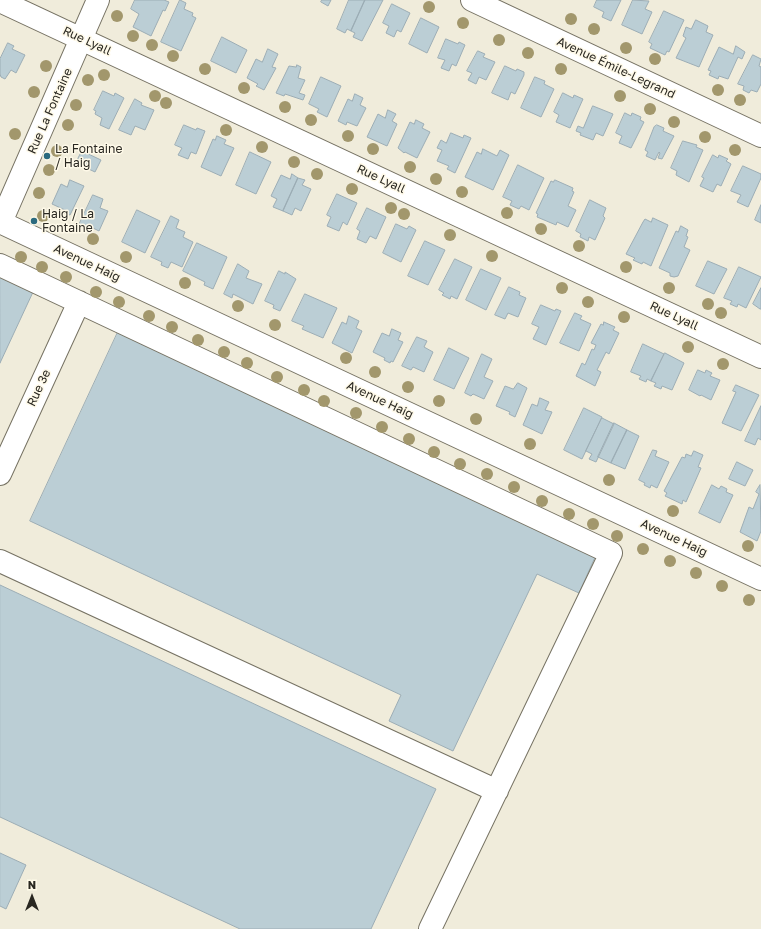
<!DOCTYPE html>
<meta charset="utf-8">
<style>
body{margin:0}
#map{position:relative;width:761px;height:929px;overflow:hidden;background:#f0ecdb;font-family:"Golos Text",sans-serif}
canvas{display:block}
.north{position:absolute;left:12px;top:877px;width:40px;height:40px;-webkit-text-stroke:3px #fef9e8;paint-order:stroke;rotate:0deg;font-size:11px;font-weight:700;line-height:16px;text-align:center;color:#292721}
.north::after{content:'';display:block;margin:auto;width:14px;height:18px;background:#292721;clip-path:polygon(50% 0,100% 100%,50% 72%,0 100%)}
</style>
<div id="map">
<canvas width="761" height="929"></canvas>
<div class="north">N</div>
</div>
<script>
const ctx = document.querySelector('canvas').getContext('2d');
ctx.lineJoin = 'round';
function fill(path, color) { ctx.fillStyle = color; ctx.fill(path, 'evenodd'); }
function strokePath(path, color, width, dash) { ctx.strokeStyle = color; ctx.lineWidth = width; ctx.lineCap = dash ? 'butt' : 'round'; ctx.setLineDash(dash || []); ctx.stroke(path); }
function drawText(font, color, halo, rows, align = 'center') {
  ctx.font = font + ' "Golos Text",sans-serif'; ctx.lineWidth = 3; ctx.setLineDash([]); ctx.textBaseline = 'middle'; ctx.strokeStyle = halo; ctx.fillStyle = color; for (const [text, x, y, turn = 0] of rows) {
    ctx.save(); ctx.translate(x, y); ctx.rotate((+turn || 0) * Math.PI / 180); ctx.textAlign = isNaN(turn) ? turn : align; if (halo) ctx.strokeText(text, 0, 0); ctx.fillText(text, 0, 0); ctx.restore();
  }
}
const building = new Path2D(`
 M135 0H164L169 2 165 11 163 10 151 36 133 27 139 14 131 9Z
 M180 0 186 3 184 9 193 13 192 16 196 18 181 51 161 42Z
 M322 0H331L328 6 321 2Z
 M349 0H365L351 31 347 29 345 33 337 29Z
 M365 0H383L362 41 353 37 355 33 351 31Z
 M597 0H621L611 21 602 17 604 12 594 7Z
 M633 0 649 1 645 9 652 12 642 34 622 25Z
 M392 4 410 13 401 32 397 30 394 37 386 33 389 26 383 23Z
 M664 11 684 20 669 52 667 51 665 55 650 48 652 44 649 42Z
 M421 18 439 27 427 53 409 44Z
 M696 20 708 26 706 32 713 35 699 67 676 58 686 38 683 36 686 27 691 29Z
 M222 37 247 50 236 73 211 61Z
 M446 39 458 44 459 42 465 45 456 66 452 64 449 71 441 68 445 60 438 58Z
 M8 43 14 46 12 49 25 55 16 73 11 70 5 79 1 77 0 74V59Z
 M736 46 745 52 742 59 738 57 728 79 719 76 718 79 709 75 711 71 708 70 719 47 733 54Z
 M268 49 278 54 272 67 276 68 264 90 256 86 258 84 247 78 256 59 262 62Z
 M478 51 485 54 483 57 495 62 486 80 479 77 476 84 468 80 472 73 467 71Z
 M753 55 761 59 759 66 761 67V84L757 92 751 90 749 93 743 90 744 86 738 84Z
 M297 65 301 67 298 78 305 80 299 93 305 95 303 100 285 94 284 96 276 93 289 66 296 67Z
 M505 66 516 71 517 69 524 72V75L515 94 511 92 508 100 492 93Z
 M321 77 341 86 327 117 317 112 319 109 309 104Z
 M535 77 545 81 544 84 554 89 541 117 521 108Z
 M103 91 114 96 115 93 124 98 109 129 100 125 102 118 95 114 96 111 94 110Z
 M563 93 573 98 574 95 583 99 570 128 556 122 559 115 554 112Z
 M355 94 363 98 360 105 366 108 357 126 347 122 346 125 338 121 348 99 352 101Z
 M135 99 142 103 141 105 154 110 145 130 135 126 131 135 119 130Z
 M593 106 613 114 603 136 596 133 593 140 580 135 581 133 576 131 578 126 583 128Z
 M388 110 396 114 392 121 397 124 387 146 367 137 378 114 385 118Z
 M625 113 631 116 632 113 641 117 640 120 644 122 631 148 619 143 622 136 616 133Z
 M416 120 424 124 422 128 430 132 417 158 405 152 404 153 398 148 410 122 414 124Z
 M184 125 196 130 197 128 205 131 196 154 191 152 188 159 178 155 182 148 175 145Z
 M657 125 664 128 663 131 674 136 662 159 658 158 660 153 659 152 655 160 646 156 648 152 645 150 654 127Z
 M451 133 463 138 464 135 471 138 455 173 447 169 449 166 437 161 442 150 437 148 441 140 446 143Z
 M217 136 226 140 224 144 234 148 221 176 201 167 213 139 215 140Z
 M683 141 697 145 696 147 703 150 689 182 676 175 677 171 671 168Z
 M483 149 497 156 500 150 509 155 493 190 465 177 477 152 481 154Z
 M82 151 101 160 95 172 76 163Z
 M250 152 271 162 256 194 236 185Z
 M713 155 718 158 719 155 728 159 726 161 731 164 721 186 717 184 713 192 700 186 704 178 702 177Z
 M518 165 544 178 529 210 521 206 519 209 510 205 512 201 503 197Z
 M743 166 761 174V178L748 207 737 202 741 195 731 191Z
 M292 174 298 178 283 211 273 207 277 199 271 196 281 175 290 179Z
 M298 178 305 180 302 185 311 189 301 211 295 208 292 215 283 211Z
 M70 180 84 186 70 215 64 213 65 210 52 204 61 184 67 187Z
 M555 180 573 188 572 191 574 192 568 206 576 210 568 227 557 222 556 225 537 217 538 214 536 213 551 181 553 182Z
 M337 194 357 203 347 225 343 222 339 231 327 226 331 217 327 215Z
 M93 195 103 199 100 208 108 211 99 231 87 225 85 228 79 225Z
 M590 200 606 208 603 216 605 218 595 240 589 237 588 241 580 237 581 234 576 231Z
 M761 205V223L755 220Z
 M367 208 386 217 376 239 370 236 366 243 357 239 360 231 357 229Z
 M137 210 160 221 145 253 122 242Z
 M171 216 179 220 176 228 185 232 183 237 193 242 182 267 171 262 168 268 161 265 162 262 151 257Z
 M653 218 668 225 651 266 643 262 642 264 633 260 635 258 626 254 643 222 645 219 651 222Z
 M396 224 407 229 409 226 416 230 401 262 383 253Z
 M681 226 688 230 686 236 688 237 684 247 690 250 678 276 674 277 670 276V273L659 268 676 231 678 232Z
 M425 241 445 250 428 285 408 276Z
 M197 243 227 257 213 289 204 285 205 282 183 271Z
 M455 259 472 267 457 299 451 296 450 299 442 295 444 293 439 290Z
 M708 261 727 269 714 294 696 286Z
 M238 264 249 271 246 278 262 284 253 304 233 294 232 298 224 294Z
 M739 267 761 277 746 308 738 304 737 307 730 304 732 301 724 298Z
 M481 269 501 278 486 310 466 300Z
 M279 271 285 274V272L296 279 280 311 273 308 274 305 265 301Z
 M0 276 33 292 0 363Z
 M509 287 520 292 519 295 526 298 518 317 508 313 505 319 495 315Z
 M761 288V309H760L753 304Z
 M305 294 337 308 323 338 302 329 304 326 292 321Z
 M541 305 555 311 556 309 561 311 546 345 533 339 539 327 532 324Z
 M575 313 582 316 580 319 591 324 579 351 560 343Z
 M349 316 359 321 356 328 362 331 352 353 332 343 342 322 346 324Z
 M604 322 615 327 613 330 619 333 609 354 606 352 597 370 601 372 595 386 576 376 582 363 585 365 592 349 594 350 596 345 591 343 601 324 603 325Z
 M392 329 401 333 398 340 403 342 393 362 391 361 390 363 384 360 385 358 373 352 382 333 389 336Z
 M118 332 596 555 579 593 537 574 453 751 389 721 401 695 30 521Z
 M417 337 427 341 424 347 433 352 424 372 413 367 411 370 402 366Z
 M643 344 664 354 651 381 647 379 646 382 639 379 641 376 631 372Z
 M449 348 469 358 454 389 434 380Z
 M665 353 684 363 672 390 662 386 661 389 654 386 656 383 651 381Z
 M482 354 492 359 484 377 493 381 484 399 473 394 471 396 465 393Z
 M698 370 705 373 706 370 712 373 710 376 720 380 711 400 701 395 700 396 689 390Z
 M518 383 527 388 515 417 509 414 510 412 496 406 505 386 513 389Z
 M736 385 759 395 741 431 722 423 736 392 733 391Z
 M540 398 549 402 545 410 552 412 542 434 523 425 532 404 537 406Z
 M761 406V440L758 438 755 445 745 441Z
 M584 408 602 417 582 459 564 450Z
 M602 418 614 424 596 462 589 459 592 454 586 451Z
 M614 423 627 430 611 463 598 457Z
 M627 430 639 436 625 469 611 463Z
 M653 450 657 451 655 456 669 462 657 488 651 485 650 488 644 485 645 483 639 480Z
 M694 451 703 455 698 467 701 468 686 502 683 500 682 504 665 496 667 493 664 491 682 457 685 458 686 454 691 456Z
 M737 462 753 470 745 486 729 479Z
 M712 485 719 489 721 486 727 489 726 492 733 495 720 523 699 513Z
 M760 485 761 531 757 541 740 532 749 507 753 509 759 494 756 492Z
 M0 585 436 789 371 929H240L0 817Z
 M0 853 26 865 6 909 0 906Z`);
fill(building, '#bbced5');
strokePath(building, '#9cadb5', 1);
const minor = new Path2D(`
 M472 0 761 136
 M0 1 761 357
 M0 222 761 579
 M1 222 98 0
 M0 265 611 553 430 929
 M0 474 79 302
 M0 561 497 791`);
strokePath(minor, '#767263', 24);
strokePath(minor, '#fff', 22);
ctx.fillStyle = '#a2976c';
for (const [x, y] of [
 [429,7],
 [117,16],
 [571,19],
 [463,23],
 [594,29],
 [133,36],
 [499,40],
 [152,45],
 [626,48],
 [528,53],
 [173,56],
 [655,59],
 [46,66],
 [205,69],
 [561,69],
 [104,75],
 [88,80],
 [244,88],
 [718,90],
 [34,92],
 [155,96],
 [620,96],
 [740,100],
 [166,103],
 [76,105],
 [285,107],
 [650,109],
 [311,120],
 [674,122],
 [68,125],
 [226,130],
 [15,134],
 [348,136],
 [705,137],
 [262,147],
 [373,149],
 [735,150],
 [57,151],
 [294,162],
 [410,167],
 [49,170],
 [317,174],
 [436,179],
 [352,189],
 [462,192],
 [39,193],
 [391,208],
 [507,213],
 [404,214],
 [43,216],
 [541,229],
 [450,235],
 [93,239],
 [579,246],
 [492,256],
 [21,257],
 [126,257],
 [42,267],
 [626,267],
 [66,277],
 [185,283],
 [562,288],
 [669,288],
 [96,292],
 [119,302],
 [588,302],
 [708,304],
 [238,306],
 [721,313],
 [149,316],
 [624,317],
 [275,325],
 [172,327],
 [198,340],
 [688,347],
 [224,352],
 [346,358],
 [247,363],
 [723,364],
 [375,372],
 [277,377],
 [408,387],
 [304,390],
 [324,401],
 [439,401],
 [356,413],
 [476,419],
 [382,427],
 [409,439],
 [530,444],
 [434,452],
 [460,464],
 [487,474],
 [609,480],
 [514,487],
 [542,501],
 [673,511],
 [569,514],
 [593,524],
 [617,536],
 [748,546],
 [643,549],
 [670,561],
 [696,573],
 [722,586],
 [749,600]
]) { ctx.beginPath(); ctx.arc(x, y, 6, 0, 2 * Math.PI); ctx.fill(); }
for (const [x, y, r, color] of [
 [47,156,4,"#2b6a7f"],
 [34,221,4,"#2b6a7f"]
]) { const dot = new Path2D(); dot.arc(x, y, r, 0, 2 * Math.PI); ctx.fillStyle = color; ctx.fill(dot); strokePath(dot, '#fef9e8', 1.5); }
drawText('12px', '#292721', '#fef9e8', [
 ["Rue Lyall",87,41,25],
 ["Avenue Émile-Legrand",616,68,25],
 ["Rue La Fontaine",50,111,-66],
 ["Rue Lyall",381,179,25],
 ["Avenue Haig",87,263,25],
 ["Rue Lyall",674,316,25],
 ["Rue 3e",39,388,-65],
 ["Avenue Haig",380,400,25],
 ["Avenue Haig",674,538,25]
]);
drawText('12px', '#292721', '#fef9e8', [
 ["La Fontaine",55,149],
 ["/ Haig",55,163],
 ["Haig / La",42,214],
 ["Fontaine",42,228]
], 'left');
</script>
